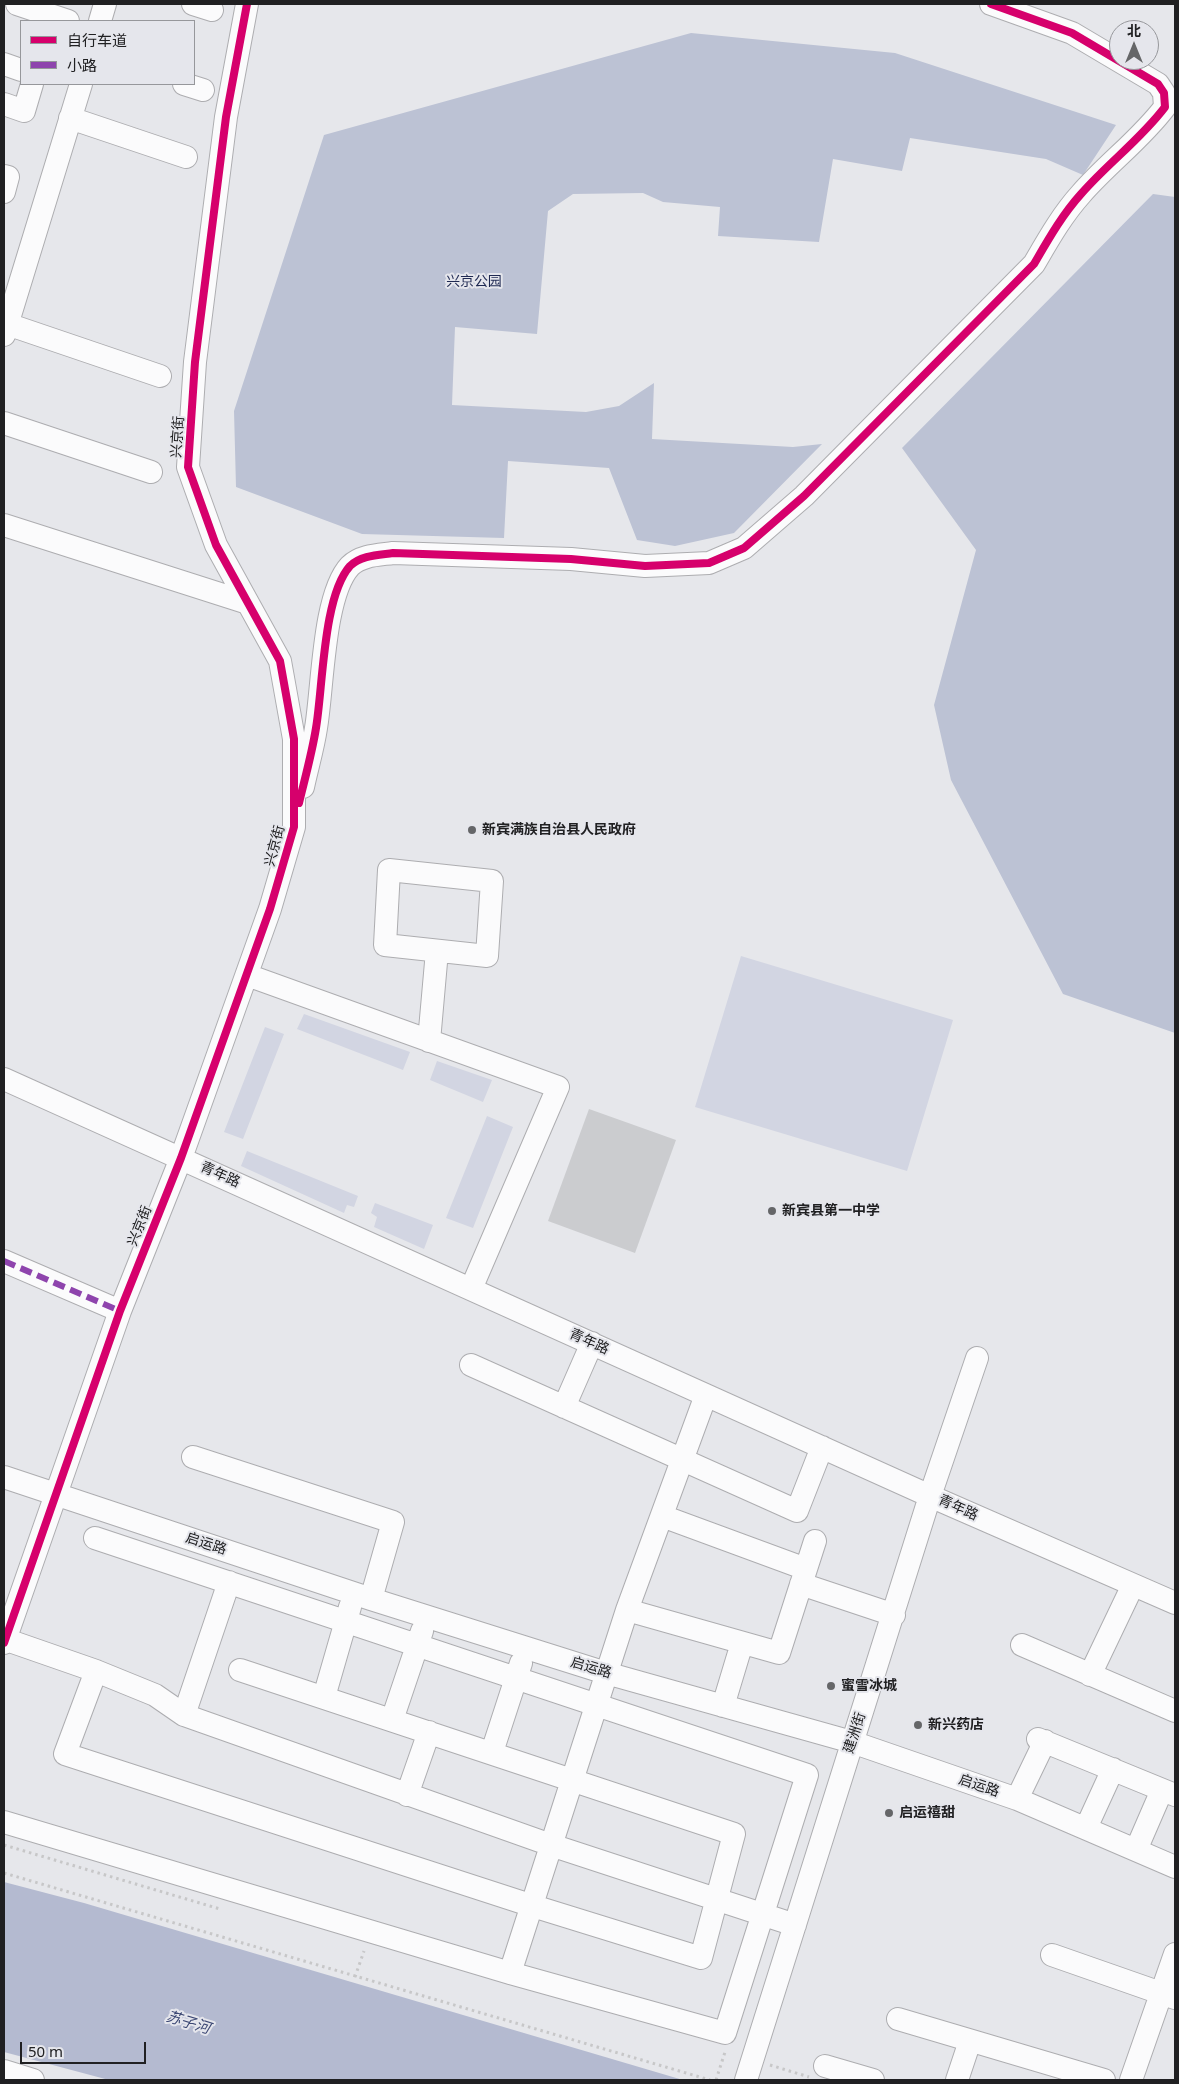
<!DOCTYPE html>
<meta charset="utf-8">
<style>
body{margin:0}
#map{position:relative;width:1179px;height:2084px;overflow:hidden;background:#e6e7eb;font-family:"Noto Sans","Noto Sans SC",sans-serif}
canvas{display:block}
.frame{position:absolute;inset:0;border:5px solid #202022;pointer-events:none}
.legend{position:absolute;left:20px;top:20px;width:175px;height:65px;box-sizing:border-box;background:#e5e6ec;border:1px solid #96979b;margin:0;padding:6px 9px;list-style:none;font-size:15px;color:#202022}
.legend li{display:flex;align-items:center;gap:10px;height:25px}
.legend b{width:25px;border:1px solid #96979b}
.north{position:absolute;left:1109px;top:20px;width:50px;height:50px;box-sizing:border-box;background:#e5e6ec;border:1px solid #96979b;border-radius:50%;rotate:0deg;font-size:14px;font-weight:700;line-height:20px;text-align:center;color:#202022}
.north::after{content:'';display:block;margin:auto;width:18px;height:22px;background:#656668;clip-path:polygon(50% 0,100% 100%,50% 72%,0 100%)}
.scale{position:absolute;left:20px;top:2042px;width:126px;height:22px;box-sizing:border-box;border:2px solid #202022;border-top:0;padding-left:6px;font-size:15px;line-height:18px;white-space:nowrap;color:#202022;-webkit-text-stroke:4px #e5e6ec;paint-order:stroke}
</style>
<div id="map">
<canvas width="1179" height="2084"></canvas>
<div class="frame"></div>
<ul class="legend">
<li><b style="height:6px;background:#d6006c"></b>自行车道</li>
<li><b style="height:6px;background:#8e44ad"></b>小路</li>
</ul>
<div class="north">北</div>
<div class="scale">50 m</div>
</div>
<script>
const ctx = document.querySelector('canvas').getContext('2d');
ctx.lineJoin = 'round';
function fill(path, color) { ctx.fillStyle = color; ctx.fill(path, 'evenodd'); }
function strokePath(path, color, width, dash) { ctx.strokeStyle = color; ctx.lineWidth = width; ctx.lineCap = dash ? 'butt' : 'round'; ctx.setLineDash(dash || []); ctx.stroke(path); }
function drawText(font, color, halo, rows, align = 'center') {
  ctx.font = font + ' "Noto Sans","Noto Sans SC",sans-serif'; ctx.lineWidth = 4; ctx.setLineDash([]); ctx.textBaseline = 'middle'; ctx.strokeStyle = halo; ctx.fillStyle = color; for (const [text, x, y, turn = 0] of rows) {
    ctx.save(); ctx.translate(x, y); ctx.rotate((+turn || 0) * Math.PI / 180); ctx.textAlign = isNaN(turn) ? turn : align; if (halo) ctx.strokeText(text, 0, 0); ctx.fillText(text, 0, 0); ctx.restore();
  }
}
fill(new Path2D(`
 M741 956 953 1020 907 1171 695 1107Z
 M304 1014 410 1052 403 1070 297 1029Z
 M265 1027 284 1034 243 1139 224 1132Z
 M437 1061 492 1080 483 1102 430 1080Z
 M487 1116 513 1127 473 1228 446 1218Z
 M247 1151 358 1196 354 1207 347 1205 344 1213 241 1166Z
 M375 1203 433 1225 424 1249 374 1227 377 1217 371 1213Z`), '#d2d5e2');
fill(new Path2D(`
 M691 33 895 53 1116 125 1083 175 1046 159 910 138 902 171 833 159 819 242 718 236 720 207 663 202 643 193 573 194 548 211 537 334 455 327 452 405 586 412 619 406 654 383 652 439 793 447 822 444 734 533 675 546 637 540 609 468 508 461 504 538 362 534 236 487 234 411 324 135Z
 M1153 194 1175 197V1033L1063 994 951 780 934 705 976 550 902 448Z`), '#bcc2d4');
fill(new Path2D(`
 M4 1882 84 1903 683 2080H109L4 2052Z`), '#b4bad0');
fill(new Path2D(`
 M589 1109 676 1140 635 1253 548 1221Z`), '#cbcccf');
const minor = new Path2D(`
 M17 4 68 21
 M193 4 212 10
 M100 21 105 4
 M4 64 21 70
 M184 84 203 90
 M4 104 24 111 32 84
 M70 118 186 157
 M4 176 8 177 4 192
 M7 324 160 376
 M4 335 81 84
 M4 423 151 472
 M4 525 248 603
 M303 787C307 768 313 748 316 728 323 687 323 595 350 566 361 555 379 555 393 553L571 559 645 566 709 563 744 548 804 496 1034 264C1048 240 1062 215 1081 194 1108 163 1141 139 1165 107L1164 93 1158 84 1072 33 991 4
 M389 870 492 881 487 956 385 945Z
 M247 975 558 1087 471 1289
 M429 1041 437 951
 M4 1079 930 1496 1175 1603
 M4 1261 120 1311
 M471 1365 797 1511 822 1447
 M564 1407 592 1343
 M193 1457 393 1522 371 1599
 M4 1477 371 1599 606 1673 852 1742 1017 1799 1175 1867
 M662 1516 806 1569
 M801 1584 894 1615
 M627 1610 779 1653 815 1541
 M4 1639 96 1671 155 1695 184 1715 551 1845 795 1925
 M4 1643 120 1311 181 1158 270 909 294 827V739L280 661 216 545 188 467 195 362 226 117 247 4
 M1022 1645 1175 1711
 M96 1671 65 1754 533 1906 701 1958 734 1834 240 1670
 M1090 1675 1133 1585
 M324 1697 350 1607
 M723 1706 742 1643
 M184 1715 229 1582
 M392 1720 422 1631
 M1038 1739 1175 1795
 M492 1752 521 1663
 M407 1795 429 1732
 M1017 1799 1045 1741
 M4 1822 510 1973 725 2033 807 1775 95 1538
 M1086 1828 1113 1769
 M1136 1850 1162 1790
 M1052 1955 1175 1998
 M510 1973 627 1610 706 1395
 M898 2019 1104 2080
 M825 2066 873 2080
 M4 2071 33 2080
 M746 2080 930 1496 977 1358
 M957 2080 970 2041
 M1131 2080 1175 1954`);
strokePath(minor, '#adadb0', 24);
strokePath(new Path2D(`
 M4 1845 220 1909
 M4 1873 710 2080
 M355 1977 364 1951
 M770 2065 809 2077
 M716 2080 725 2052`), '#c7c7c8', 3, [2.5, 4]);
strokePath(minor, '#fbfbfc', 22);
strokePath(new Path2D(`
 M4 1261 120 1311`), '#8e44ad', 6, [12, 6]);
strokePath(new Path2D(`
 M299 803C305 778 312 753 316 728 323 687 323 596 350 566 361 555 379 555 393 553L571 559 645 566 709 563 744 548 804 496 1034 264C1048 240 1062 215 1081 194 1108 163 1141 139 1165 107L1164 93 1158 84 1072 33 991 4
 M4 1643 120 1311 181 1158 270 909 294 827V739L280 661 216 545 188 467 195 362 226 117 247 4`), '#d6006c', 8);
for (const [x, y, r, color] of [
 [472,830,5,"#656668"],
 [772,1211,5,"#656668"],
 [831,1686,5,"#656668"],
 [918,1725,5,"#656668"],
 [889,1813,5,"#656668"]
]) { const dot = new Path2D(); dot.arc(x, y, r, 0, 2 * Math.PI); ctx.fillStyle = color; ctx.fill(dot); strokePath(dot, '#e5e6ec', 2); }
drawText('14px', '#1f2952', '#e5e6ec', [
 ["兴京公园",474,282]
]);
drawText('14px', '#202022', '#e5e6ec', [
 ["兴京街",178,437,-86],
 ["兴京街",275,846,-75],
 ["青年路",220,1175,24],
 ["兴京街",140,1226,-68],
 ["青年路",589,1342,24],
 ["青年路",958,1508,24],
 ["启运路",206,1544,18],
 ["启运路",591,1668,17],
 ["建洲街",855,1733,-72],
 ["启运路",979,1786,19]
]);
drawText('bold 14px', '#202022', '#e5e6ec', [
 ["新宾满族自治县人民政府",482,830],
 ["新宾县第一中学",782,1211],
 ["蜜雪冰城",841,1686],
 ["新兴药店",928,1725],
 ["启运禧甜",899,1813]
], 'left');
drawText('italic 15px', '#3b4773', '#e5e6ec', [
 ["苏子河",188,2023,17]
]);
</script>
